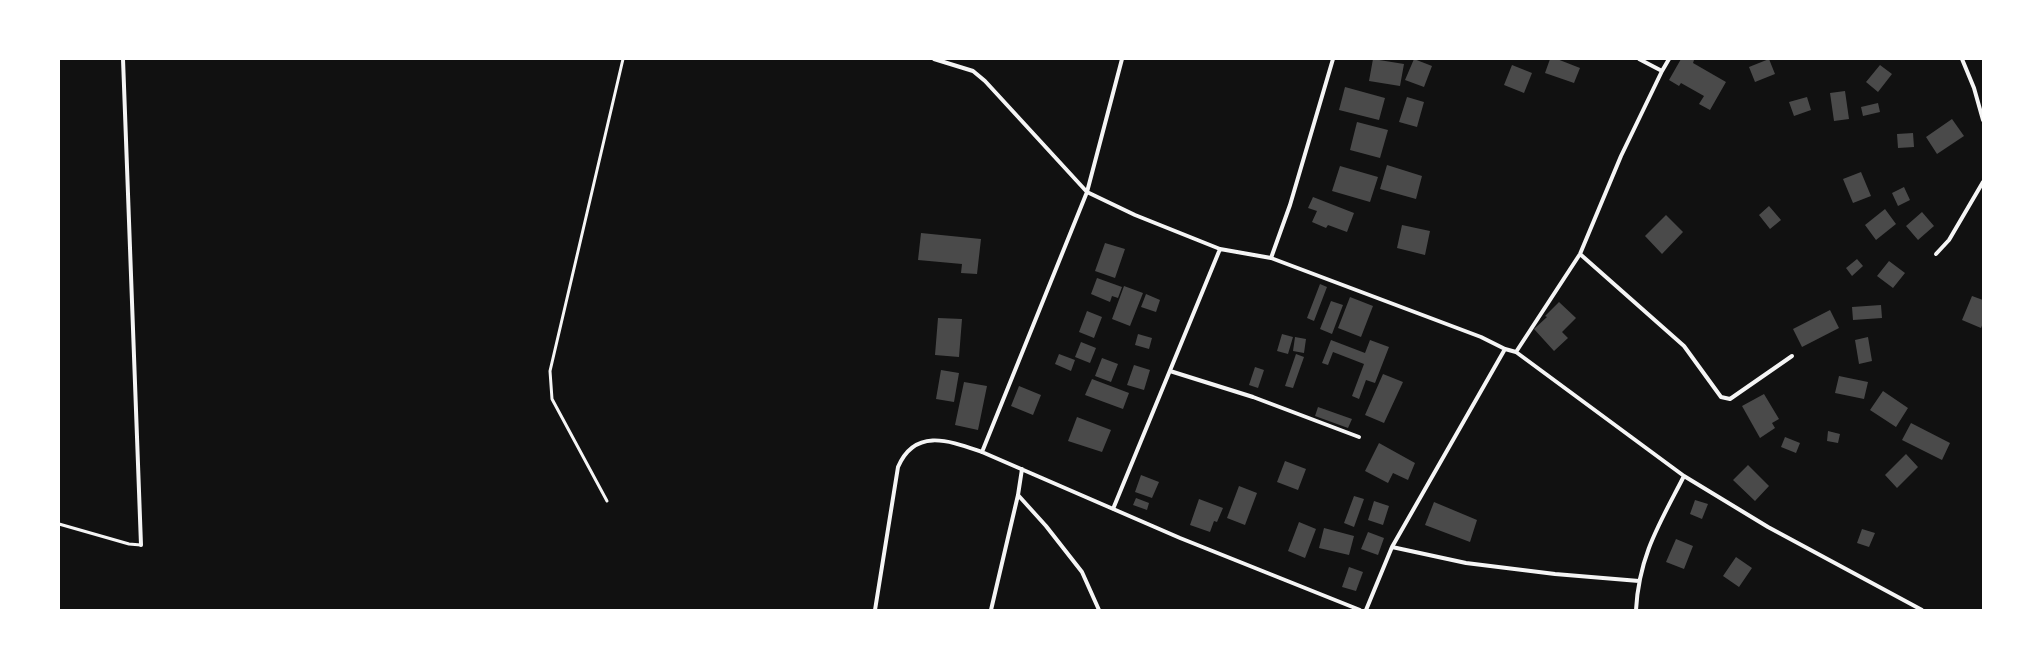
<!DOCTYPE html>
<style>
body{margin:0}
#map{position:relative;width:2042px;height:669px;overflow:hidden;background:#111;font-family:"Nunito Sans",sans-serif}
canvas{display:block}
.frame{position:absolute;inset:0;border:60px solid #fff;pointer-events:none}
</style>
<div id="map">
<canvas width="2042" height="669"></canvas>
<div class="frame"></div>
</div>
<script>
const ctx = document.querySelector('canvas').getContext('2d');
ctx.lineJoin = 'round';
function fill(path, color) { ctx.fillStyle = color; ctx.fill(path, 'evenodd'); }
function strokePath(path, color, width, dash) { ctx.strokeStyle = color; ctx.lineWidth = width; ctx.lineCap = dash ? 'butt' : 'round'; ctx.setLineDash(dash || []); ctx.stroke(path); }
fill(new Path2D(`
 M1373 59 1404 64 1400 86 1369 81Z
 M1414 59 1432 66 1424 87 1405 80Z
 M1550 59H1557L1580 68 1574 83 1545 73Z
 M1681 59H1692L1694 60 1693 63 1726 82 1710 110 1699 104 1704 96 1681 83 1679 86 1669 80Z
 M1769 59 1775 74 1755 82 1749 67Z
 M1512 65 1532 73 1524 93 1504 85Z
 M1880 65 1892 74 1878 92 1866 82Z
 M1345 87 1385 98 1379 120 1339 110Z
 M1845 91 1849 119 1834 121 1830 93Z
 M1407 97 1424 102 1417 127 1399 122Z
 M1807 97 1811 110 1794 116 1789 102Z
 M1878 103 1880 112 1863 116 1861 107Z
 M1952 119 1964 136 1937 154 1926 137Z
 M1357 122 1388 130 1380 158 1350 150Z
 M1913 133 1914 147 1898 148 1897 134Z
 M1387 165 1422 176 1416 199 1380 189Z
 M1340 166 1378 177 1370 202 1332 191Z
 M1861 172 1871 196 1853 203 1843 179Z
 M1904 187 1910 200 1898 206 1892 193Z
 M1313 197 1354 213 1347 232 1328 225 1326 228 1312 222 1317 211 1308 208Z
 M1769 206 1781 220 1770 229 1759 215Z
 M1885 209 1896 224 1876 240 1865 225Z
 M1922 212 1934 226 1918 240 1906 226Z
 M1666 215 1683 232 1662 254 1645 236Z
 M1402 225 1430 231 1425 255 1397 248Z
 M921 233 981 239 977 274 961 273 962 264 918 260Z
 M1105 243 1125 249 1115 278 1095 271Z
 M1857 259 1863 266 1852 276 1846 268Z
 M1889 261 1905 273 1893 288 1877 276Z
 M1097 278 1122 287 1118 298 1112 296 1110 302 1091 294Z
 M1320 284 1327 287 1314 321 1307 318Z
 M1124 286 1143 293 1130 326 1112 319Z
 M1146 294 1160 300 1156 312 1141 307Z
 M1972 296 1983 300V323L1981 328 1962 320Z
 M1350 297 1373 306 1361 337 1338 328Z
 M1331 301 1343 305 1332 334 1320 329Z
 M1559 302 1576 318 1562 332 1568 338 1554 351 1534 329 1547 317 1545 316Z
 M1881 305 1882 318 1853 320 1852 307Z
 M1830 310 1839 328 1802 347 1793 329Z
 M1087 311 1102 317 1094 338 1079 332Z
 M938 318 962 319 959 357 935 355Z
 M1138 334 1152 338 1149 349 1135 345Z
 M1282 334 1293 337 1288 354 1277 351Z
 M1295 337 1306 339 1304 353 1293 351Z
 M1868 337 1872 361 1859 364 1855 340Z
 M1331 340 1365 353 1370 340 1389 347 1375 383 1366 380 1359 399 1352 396 1364 364 1333 352 1328 365 1322 363Z
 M1081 342 1096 348 1090 363 1075 357Z
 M1059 354 1075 360 1071 371 1055 364Z
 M1296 354 1304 357 1293 388 1285 386Z
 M1102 358 1118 364 1111 382 1095 376Z
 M1134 365 1150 370 1144 390 1127 385Z
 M1255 367 1264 370 1258 388 1249 385Z
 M941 370 959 373 954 402 936 399Z
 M1383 374 1403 382 1384 423 1365 415Z
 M1839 376 1868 382 1864 399 1835 393Z
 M1092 379 1129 393 1123 409 1085 395Z
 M964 382 987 386 978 430 955 425Z
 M1019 386 1041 395 1033 415 1011 406Z
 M1883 391 1908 408 1896 427 1870 410Z
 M1764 394 1779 419 1772 423 1775 428 1760 438 1742 406Z
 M1318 407 1352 419 1348 428 1315 416Z
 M1077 417 1111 430 1102 452 1068 441Z
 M1911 423 1950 443 1942 460 1902 440Z
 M1828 431 1840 434 1838 443 1827 441Z
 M1785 437 1800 443 1796 453 1781 447Z
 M1379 443 1415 463 1408 480 1393 473 1388 483 1365 471Z
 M1906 454 1918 467 1897 488 1885 475Z
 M1285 461 1306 469 1298 490 1277 482Z
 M1748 465 1769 486 1755 501 1733 480Z
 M1141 475 1159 482 1152 498 1135 492Z
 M1239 486 1257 493 1245 525 1227 518Z
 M1354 496 1364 499 1354 527 1344 523Z
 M1136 498 1149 503 1147 510 1133 505Z
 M1199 499 1223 508 1217 522 1214 521 1210 532 1190 525Z
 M1695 500 1708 504 1702 519 1690 514Z
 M1374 501 1389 506 1383 525 1368 520Z
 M1434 502 1477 520 1470 542 1425 525Z
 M1299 522 1316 529 1305 558 1288 551Z
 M1324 528 1354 536 1349 555 1319 548Z
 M1862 529 1875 533 1869 547 1857 543Z
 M1368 532 1384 538 1378 555 1361 549Z
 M1676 539 1693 546 1684 569 1666 562Z
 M1736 557 1752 568 1739 587 1723 576Z
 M1349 567 1363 572 1356 591 1342 587Z`), '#4a4a4a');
strokePath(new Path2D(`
 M607 501 552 399 550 371 623 59
 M59 524 129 544 141 545`), '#f5f5f5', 3);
strokePath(new Path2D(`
 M123 59 141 545
 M934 59 973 71 985 81 1087 192 1135 215 1220 249 1271 258 1481 337 1505 349 1516 352 1684 476 1768 527 1922 610
 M1962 59 1974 88 1983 120
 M1662 71 1669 59
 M1580 254 1684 346 1721 397 1730 399 1792 356
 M1936 254 1949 240 1983 182
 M1271 258 1290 205 1333 59
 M1516 352 1580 254 1621 156 1662 71 1639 59
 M1170 371 1253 397 1359 437
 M982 452 1087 192 1122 59
 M1018 495 1046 526 1082 572 1099 610
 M1113 509 1220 249
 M1392 547 1466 563 1555 574 1639 581
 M875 610 898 467C915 427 950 441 982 452L1180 538 1360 610
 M991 610 1018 495 1022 469
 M1366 610 1392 547 1505 349
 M1636 610C1639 555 1660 523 1684 476`), '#f5f5f5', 4);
</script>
